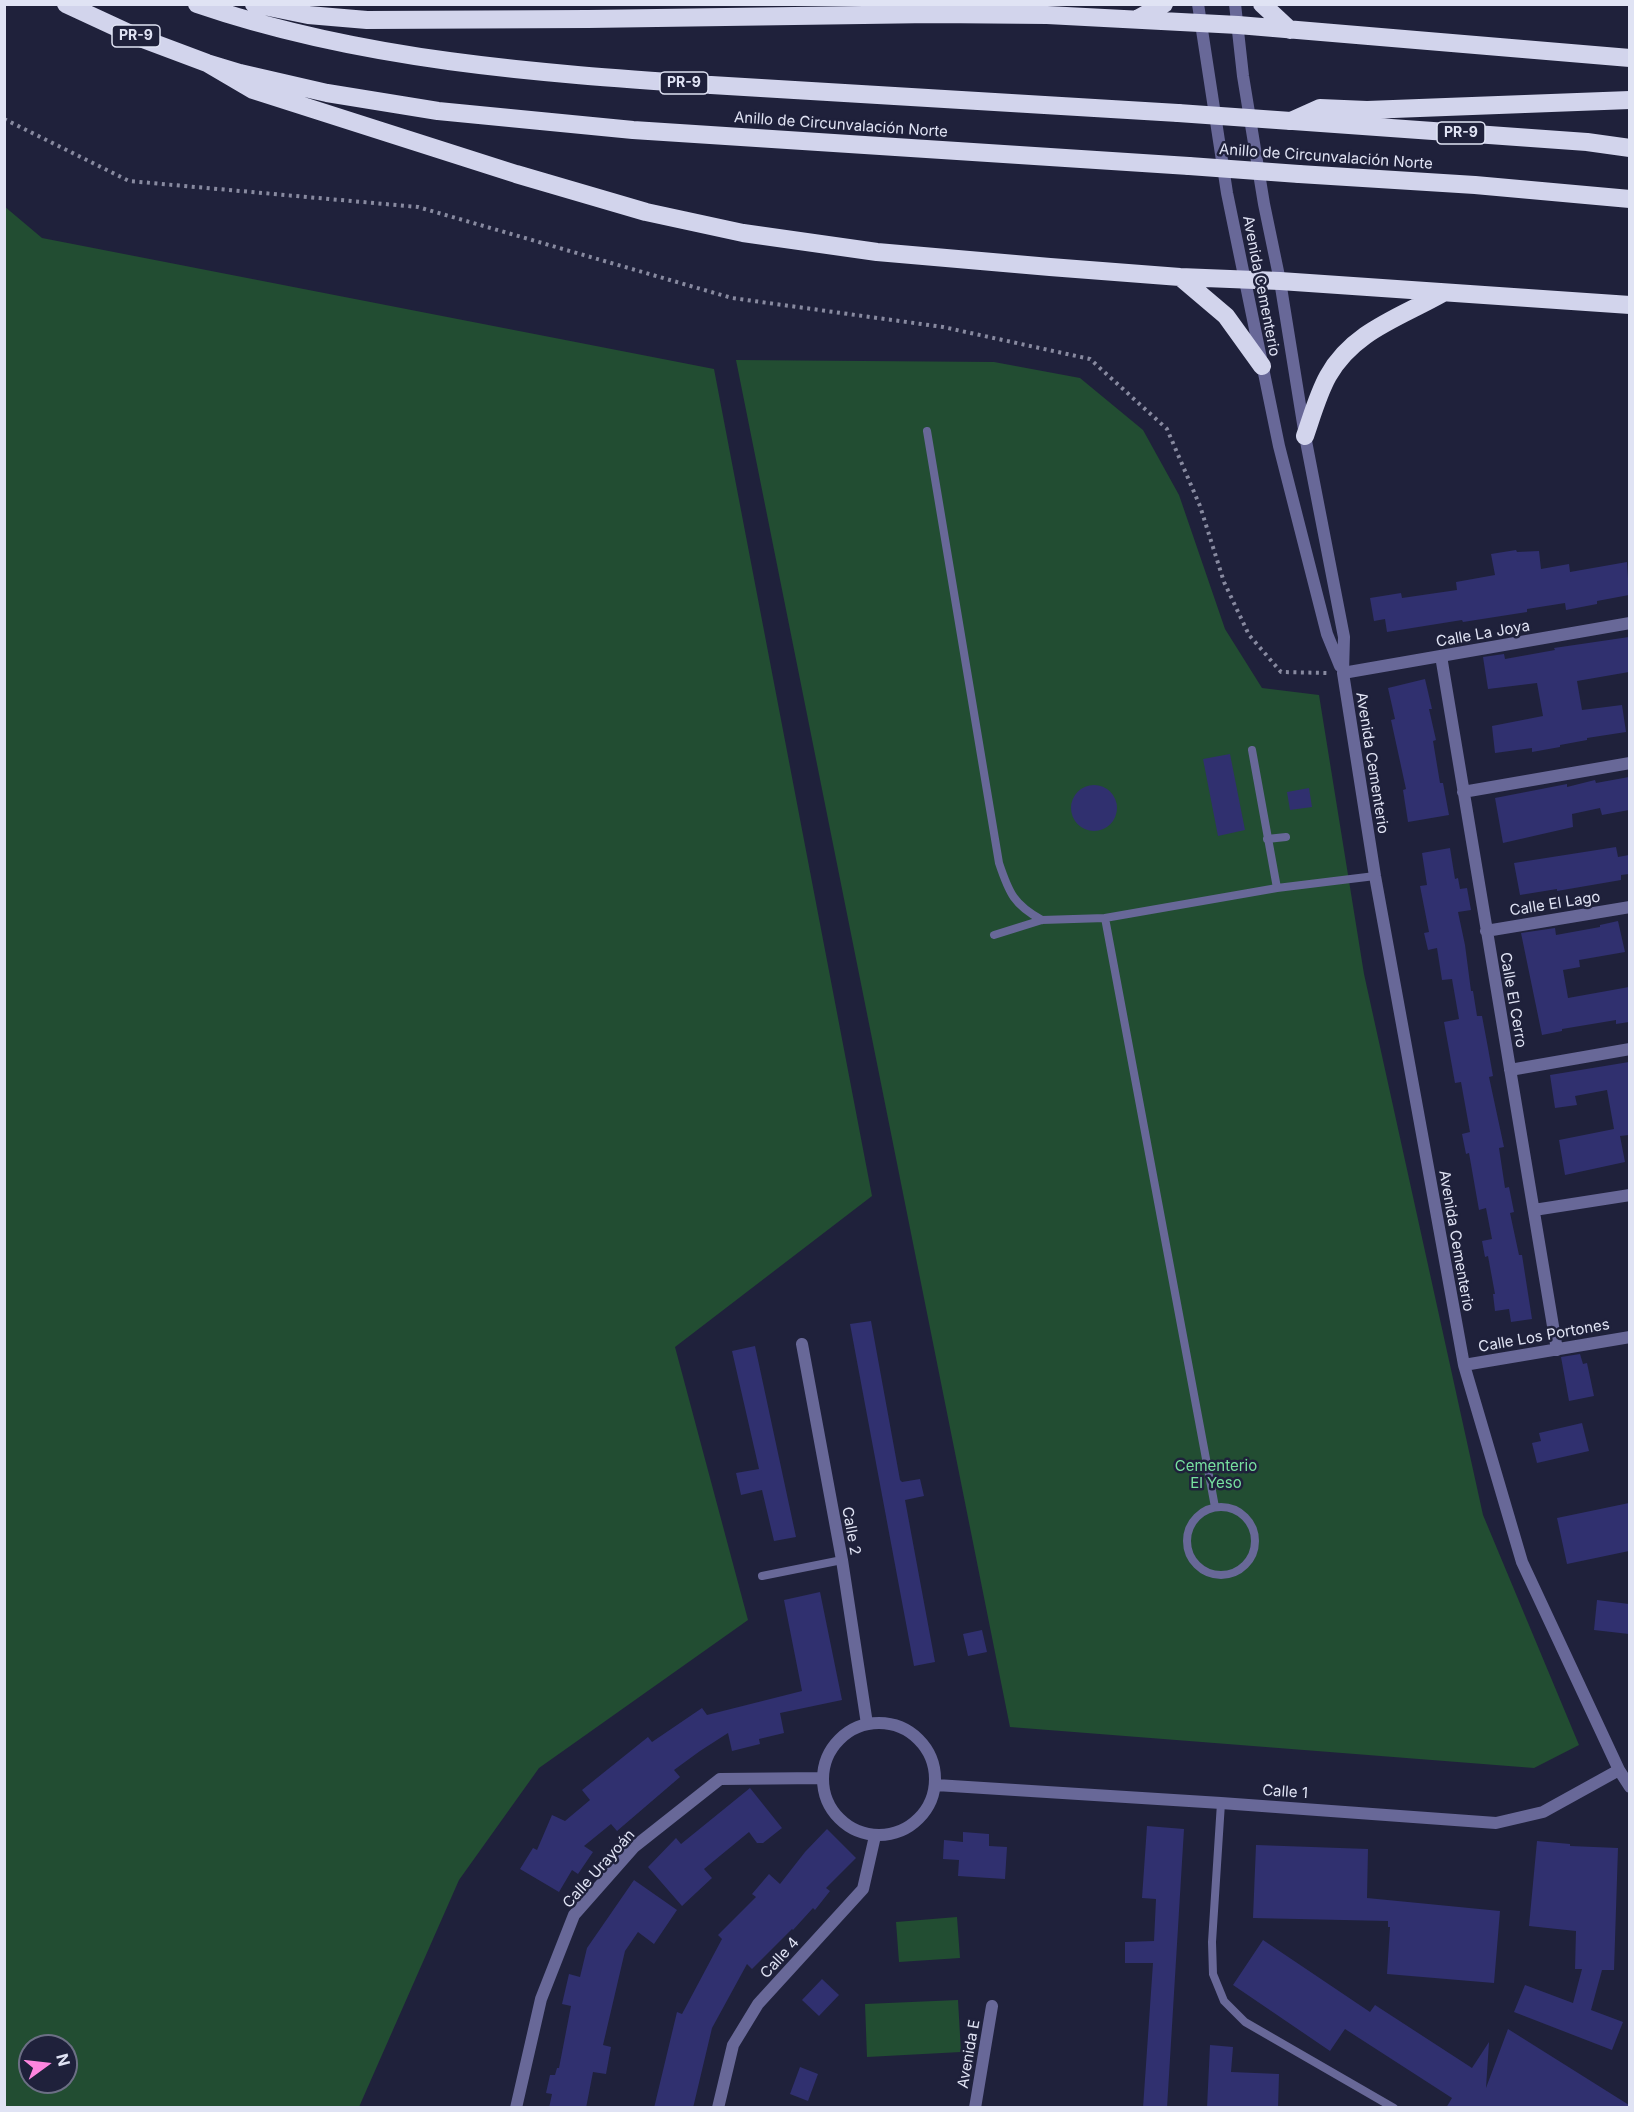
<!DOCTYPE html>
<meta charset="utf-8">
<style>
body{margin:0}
#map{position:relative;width:1634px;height:2112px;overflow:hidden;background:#1f213b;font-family:Inter,sans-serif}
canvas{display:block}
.frame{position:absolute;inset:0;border:6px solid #e0e3f4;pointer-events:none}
.north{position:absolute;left:18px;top:2034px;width:60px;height:60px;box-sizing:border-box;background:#1f213b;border:2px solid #6c6f85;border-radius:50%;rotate:75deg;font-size:16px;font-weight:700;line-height:24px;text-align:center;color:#e0e3f4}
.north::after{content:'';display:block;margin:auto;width:21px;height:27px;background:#fe85df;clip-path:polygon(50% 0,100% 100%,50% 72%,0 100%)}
</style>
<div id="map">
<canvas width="1634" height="2112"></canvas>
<div class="frame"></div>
<div class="north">N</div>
</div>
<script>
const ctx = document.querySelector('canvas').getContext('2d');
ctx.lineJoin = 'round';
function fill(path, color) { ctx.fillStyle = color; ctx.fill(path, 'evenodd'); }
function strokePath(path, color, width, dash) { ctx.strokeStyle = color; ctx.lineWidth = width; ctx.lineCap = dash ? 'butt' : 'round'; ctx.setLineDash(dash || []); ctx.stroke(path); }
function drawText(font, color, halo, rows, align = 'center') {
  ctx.font = font + ' Inter,sans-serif'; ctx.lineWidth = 5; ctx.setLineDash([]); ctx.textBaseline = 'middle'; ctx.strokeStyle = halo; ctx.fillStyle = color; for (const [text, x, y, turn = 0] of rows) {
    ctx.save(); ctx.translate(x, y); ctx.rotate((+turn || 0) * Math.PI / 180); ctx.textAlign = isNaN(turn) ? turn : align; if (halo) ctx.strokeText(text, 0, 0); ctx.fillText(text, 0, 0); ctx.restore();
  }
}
fill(new Path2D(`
 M4 206 42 238 714 369 872 1196 675 1347 748 1620 539 1768 459 1880 359 2107H5ZM30 2046H66V2082H30Z
 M736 360 994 362 1080 378 1143 430 1179 495 1225 629 1262 688 1319 695 1364 974 1483 1515 1579 1745 1534 1768 1010 1727Z
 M957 1917 960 1958 899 1962 896 1922Z
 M958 2000 961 2052 867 2057 865 2004Z`), '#224d32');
fill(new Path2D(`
 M1516 550 1517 552 1539 551 1541 569 1569 564 1570 572 1627 562 1629 595 1597 601V604L1566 610 1565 603 1527 609V612L1463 622 1462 620 1387 632 1385 619 1374 621 1370 598 1401 593 1402 598 1457 590 1456 582 1495 575 1491 554Z
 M1629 637V672L1577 681 1582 710 1622 705 1626 732 1587 738V740L1560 745V747L1532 752V748L1495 753 1492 726 1543 716 1537 683 1488 689 1483 657 1504 654 1505 659 1555 650 1554 648Z
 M1425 679 1432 709H1429L1436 740 1433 741 1440 783H1443L1449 815 1408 822 1403 790 1406 789 1391 720 1395 719 1388 688Z
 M1230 754 1245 830 1218 836 1203 759Z
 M1629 777V810L1602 815 1600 808 1572 814 1573 827 1503 843 1495 798 1567 784V787L1595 780 1596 783Z
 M1071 808a23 23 0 1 1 46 0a23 23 0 1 1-46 0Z
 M1309 788 1312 807 1290 810 1287 792Z
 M1616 847 1618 857 1629 855V874L1621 875V880L1557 891V889L1520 895 1514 863Z
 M1450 848 1455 879 1458 878 1460 889 1467 888 1471 910 1458 912 1465 945 1471 991H1473L1477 1016H1482L1488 1048 1493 1076 1489 1077 1504 1147 1499 1148 1505 1188 1509 1187 1514 1212 1510 1213 1519 1255H1522L1532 1319 1511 1322 1509 1309 1495 1311 1493 1294H1495L1488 1256 1485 1257 1482 1241 1492 1239 1486 1208 1479 1210 1469 1153 1466 1154 1462 1134 1470 1132 1461 1082 1455 1083 1444 1022 1459 1019 1452 979 1442 980 1437 948 1428 950 1424 933 1429 932 1420 886 1427 885 1422 853Z
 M1618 921 1625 952 1579 960 1580 967 1563 970 1568 998 1629 987V1022L1616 1024V1020L1562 1029V1031L1542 1035 1521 933 1555 928 1556 935 1600 927V925Z
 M1629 1062V1135L1620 1136 1625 1162 1565 1175 1559 1140 1614 1129 1607 1090 1575 1096 1577 1105 1555 1108 1550 1075Z
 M871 1321 900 1480 902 1482 920 1479 924 1496 905 1500 935 1662 914 1666 850 1324Z
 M755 1346 796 1537 774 1541 762 1490 741 1495 736 1473 759 1469 732 1351Z
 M1580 1354 1583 1364 1587 1363 1594 1396 1569 1401 1561 1357Z
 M1582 1423 1589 1451 1537 1463 1532 1443 1541 1441 1539 1433Z
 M1629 1503V1551L1567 1564 1557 1518Z
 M820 1592 842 1700 780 1713 784 1733 759 1739 760 1744 732 1751 728 1733 700 1751 674 1770 680 1777 617 1831 611 1824 584 1846 593 1852 578 1874 572 1870 559 1892 520 1869 533 1848 537 1850 552 1815 565 1821 590 1800 582 1790 648 1737 652 1742 702 1708 707 1715 802 1691 784 1600Z
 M1597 1600 1629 1604V1634L1594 1630Z
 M982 1630 987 1652 968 1656 963 1634Z
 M750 1788 782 1828 763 1843H757L749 1832 704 1869 712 1878 682 1906 648 1867 676 1838 681 1844Z
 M1147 1826 1184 1829 1167 2108H1143L1153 1963H1125V1942L1154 1941 1156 1899 1142 1898Z
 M827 1829 856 1858 826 1888 830 1891 815 1910 813 1908 793 1930 792 1929 752 1969 747 1964 712 2028 693 2108H654L677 2012 682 2014 722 1939 718 1935 756 1897 752 1894 769 1874 780 1884 805 1852Z
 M963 1832 989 1834V1846L1007 1847 1005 1879 958 1876 959 1860 943 1859 944 1840 963 1842Z
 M1537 1841 1570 1844V1846L1618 1848 1614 1970H1602L1591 2010 1623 2022 1612 2050 1514 2012 1525 1985 1573 2003 1582 1969H1575L1576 1931 1529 1926Z
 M1256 1845 1368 1849 1367 1898 1500 1911 1494 1983 1387 1974 1390 1927H1388V1921L1253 1918Z
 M634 1880 677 1910 654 1944 638 1932 625 1951 603 2045 611 2047 606 2074 593 2072 586 2108H549L552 2094 546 2093 550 2075H555L557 2068H559L571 2006 562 2004 569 1974 580 1977 587 1948Z
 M1263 1940 1370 2012 1375 2005 1472 2068 1489 2042 1486 2088 1508 2029 1629 2105V2108H1446L1452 2098 1345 2029 1330 2051 1233 1985Z
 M822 1979 839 1995 819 2016 802 2000Z
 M1210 2045 1233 2047 1231 2072 1279 2074 1278 2108H1207Z
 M800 2067 818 2074 808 2101 790 2094Z`), '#30306f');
strokePath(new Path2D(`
 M4 119 129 181 418 207 732 298 943 327 1090 359 1167 429 1200 506 1224 582 1249 635 1281 672 1327 673`), '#888aa0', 4, [3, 4.5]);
strokePath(new Path2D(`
 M927 431 999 863C1009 893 1014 905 1042 920
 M1252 750 1277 888
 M1267 839 1286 837
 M1105 918 1215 1507
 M994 935 1042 920 1105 918 1277 888 1375 876
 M1187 1541a34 34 0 1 1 68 0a34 34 0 1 1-68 0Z
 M762 1576 842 1560
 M1221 1803 1212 1942 1213 1974 1224 2001 1245 2022 1394 2108`), '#686898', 8);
strokePath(new Path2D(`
 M1198 4 1227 193 1279 446 1327 634 1340 666
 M1235 4 1243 76 1264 204 1280 281 1305 436 1344 637 1343 673 1375 876 1464 1365 1522 1562 1619 1770 1630 1787
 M1441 656 1557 1350
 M1343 673 1630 623
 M1463 792 1630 763
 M1486 931 1630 907
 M1510 1070 1630 1049
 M1534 1210 1630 1195
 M802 1344 842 1560 867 1724
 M1464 1365 1630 1337
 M823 1779a56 56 0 1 1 112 0a56 56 0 1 1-112 0Z
 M936 1785 1221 1803 1496 1823 1543 1812 1619 1770
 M516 2108 541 1999 574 1915 634 1847 720 1779 823 1778
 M718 2108 733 2045 758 2004 863 1889 875 1836
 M975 2108 992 2006`), '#686898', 12);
strokePath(new Path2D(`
 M66 4 135 36 207 63 240 73 327 93 438 111 633 130 1189 166
 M197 4C363 61 538 73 711 85 867 95 1023 105 1178 113
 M254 4 308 15 367 20 588 19 932 14 1047 15 1238 25 1630 58
 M1262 4 1290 30
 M1137 19 1164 4
 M207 63 253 90 516 174 646 212 743 233 877 252 1050 267 1180 277 1280 281 1630 305
 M1291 121 1320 108 1367 110 1630 100
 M1293 121 1587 142 1630 148
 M1299 174 1475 185 1630 199
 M1180 277 1226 316 1262 366
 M1305 436C1312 416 1318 394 1328 376 1353 331 1401 317 1443 293`), '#d2d4ec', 18);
strokePath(new Path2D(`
 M1178 113 1291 121
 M1189 166 1299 174`), '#d2d4ec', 18);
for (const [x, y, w] of [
 [136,36,48],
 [684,83,48],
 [1461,133,48]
]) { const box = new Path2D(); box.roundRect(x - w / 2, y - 11, w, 22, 4.5); ctx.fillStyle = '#1f213b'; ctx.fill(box); strokePath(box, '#e0e3f4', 1.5); }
drawText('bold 14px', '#e0e3f4', null, [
 ["PR-9",136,36],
 ["PR-9",684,83],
 ["PR-9",1461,133]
]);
drawText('15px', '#e0e3f4', '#1f213b', [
 ["Anillo de Circunvalación Norte",841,125,4],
 ["Anillo de Circunvalación Norte",1326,157,4],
 ["Avenida Cementerio",1261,286,79],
 ["Calle La Joya",1483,634,-10],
 ["Avenida Cementerio",1372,763,81],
 ["Calle El Lago",1555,904,-9],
 ["Calle El Cerro",1513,1000,80],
 ["Avenida Cementerio",1456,1241,80],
 ["Calle Los Portones",1544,1336,-10],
 ["Calle 2",851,1531,80],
 ["Calle 1",1285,1792,4],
 ["Calle Urayoán",599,1869,-48],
 ["Calle 4",780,1958,-48],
 ["Avenida E",969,2054,-80]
]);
drawText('15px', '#77e19f', '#1f213b', [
 ["Cementerio",1216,1466],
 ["El Yeso",1216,1483]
]);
</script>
